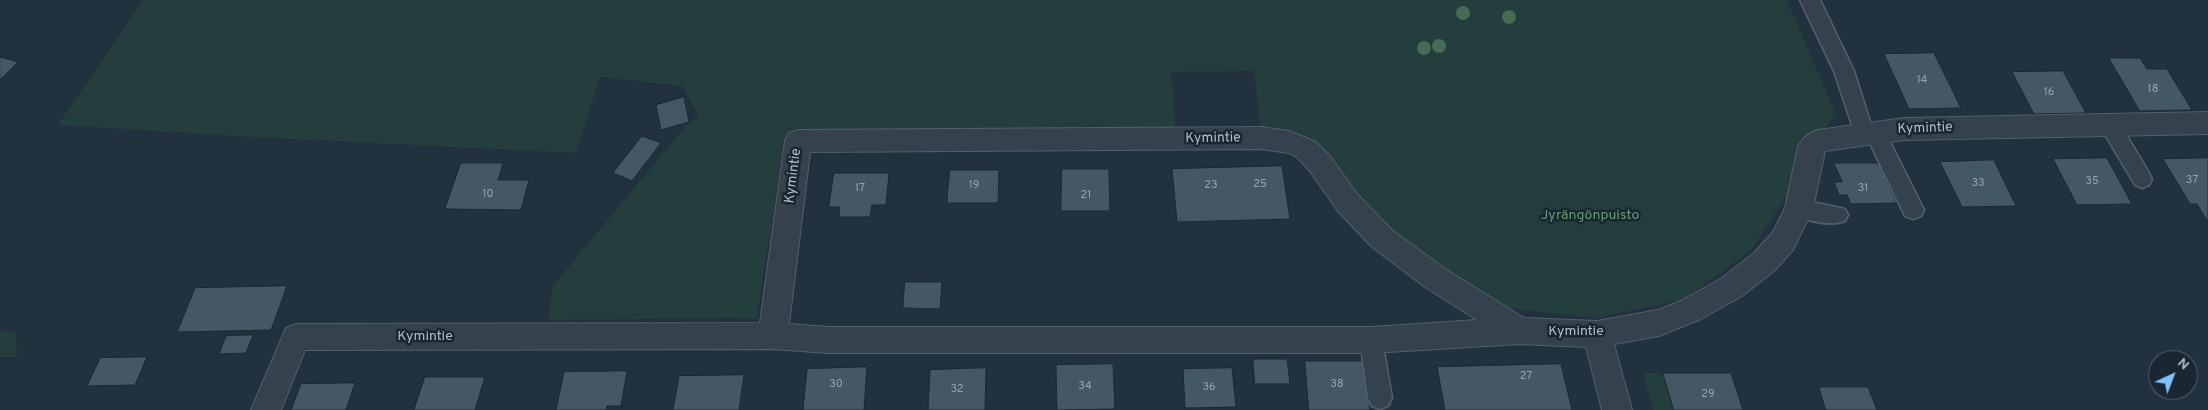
<!DOCTYPE html>
<meta charset="utf-8">
<style>
body{margin:0}
#map{position:relative;width:2208px;height:410px;overflow:hidden;background:#21313d;font-family:Overpass,sans-serif}
canvas{display:block}
.north{position:absolute;left:2148px;top:350px;width:50px;height:50px;box-sizing:border-box;background:#1a2732;border:1px solid #56636e;border-radius:50%;rotate:43deg;font-size:14px;font-weight:700;line-height:20px;text-align:center;color:#b0bdc9}
.north::after{content:'';display:block;margin:auto;width:18px;height:22px;background:#7fc3ff;clip-path:polygon(50% 0,100% 100%,50% 72%,0 100%)}
</style>
<div id="map">
<canvas width="2208" height="410"></canvas>
<div class="north">N</div>
</div>
<script>
const ctx = document.querySelector('canvas').getContext('2d');
ctx.lineJoin = 'round';
function fill(path, color) { ctx.fillStyle = color; ctx.fill(path, 'evenodd'); }
function strokePath(path, color, width, dash) { ctx.strokeStyle = color; ctx.lineWidth = width; ctx.lineCap = dash ? 'butt' : 'round'; ctx.setLineDash(dash || []); ctx.stroke(path); }
function drawText(font, color, halo, rows, align = 'center') {
  ctx.font = font + ' Overpass,sans-serif'; ctx.lineWidth = 5; ctx.setLineDash([]); ctx.textBaseline = 'middle'; ctx.strokeStyle = halo; ctx.fillStyle = color; for (const [text, x, y, turn = 0] of rows) {
    ctx.save(); ctx.translate(x, y); ctx.rotate((+turn || 0) * Math.PI / 180); ctx.textAlign = isNaN(turn) ? turn : align; if (halo) ctx.strokeText(text, 0, 0); ctx.fillText(text, 0, 0); ctx.restore();
  }
}
fill(new Path2D(`
 M143 0H1787L1835 112 1788 194 1751 250 1685 299 1598 318 1504 308 1399 240 1350 191 1260 129 1254 71 1171 72 1176 131 799 133 784 141 757 318 549 320 552 287 689 122 699 116 682 86 600 77 576 153 250 137 58 125Z
 M0 331 16 332 17 357H0Z
 M1643 373H1663L1674 410H1653Z`), '#233e3d');
const building = new Path2D(`
 M1934 53 1961 108 1909 109 1884 54Z
 M0 57 18 62 0 80Z
 M2109 58H2140L2147 69H2167L2192 110 2140 111Z
 M2063 71 2086 113 2034 114 2012 72Z
 M684 97 689 122 661 130 656 105Z
 M642 136 661 143 632 181 613 173Z
 M2107 158 2132 204 2077 205 2053 159Z
 M2208 158V222L2197 204H2190L2163 159Z
 M1994 160 2016 206 1962 207 1940 162Z
 M461 163H503L498 180H529L521 210 445 209Z
 M1834 163H1879L1897 203 1851 204 1847 195H1839L1834 182H1842Z
 M1282 166 1290 219 1177 222 1172 169Z
 M1062 169H1109L1110 211H1061Z
 M950 170H999L998 203H947Z
 M834 173H889L886 205H872L870 217H839L840 207H829Z
 M905 282H942L940 309 903 308Z
 M287 286 271 330 177 332 195 288Z
 M253 335 246 353 219 354 226 336Z
 M147 357 135 385 87 386 100 358Z
 M1253 359H1287L1290 384H1255Z
 M1305 361H1364L1370 410H1309Z
 M1113 364 1115 409 1057 410 1056 365Z
 M1561 364 1572 410H1445L1437 367Z
 M867 367 864 410H803L807 369Z
 M986 368 985 410H928L930 370Z
 M1232 368 1236 407 1185 408 1183 369Z
 M627 371 621 406H607L606 410H556L564 372Z
 M1663 373H1731L1743 410H1674Z
 M744 375 739 410H673L679 376Z
 M425 377H485L475 410H414Z
 M355 383 346 410H291L301 384Z
 M1819 387H1868L1877 410H1826Z`);
fill(building, '#445764');
strokePath(building, '#1c2934', 1);
const lane = new Path2D(`
 M1800 0H1820L1854 71 1871 125 1875 124 1882 126 1924 210 1921 216 1913 219 1905 216 1869 141 1864 142 1857 140 1834 71Z
 M2110 117 2117 119 2149 173 2152 179 2149 185 2142 188 2135 185 2103 131 2100 125 2103 119Z
 M1799 199 1845 209 1848 215 1845 221C1830 227 1806 220 1791 214L1788 208 1791 202Z
 M1371 330 1379 333 1382 340 1392 398 1388 406 1380 409 1372 406 1368 398 1360 340 1363 333Z`);
const street = new Path2D(`
 M2208 112V134L1904 140 1825 151 1813 208 1793 250 1774 271 1742 296 1701 319 1659 336 1614 344 1632 410H1602L1586 347 1520 344 1371 353H828L773 349 305 350 281 410H251L286 328 296 324 760 323 785 141 789 133 798 130 1261 127 1289 131 1316 142 1329 155 1357 194 1392 230 1445 269 1524 318 1597 321 1658 310 1681 301 1722 278 1754 253 1773 232 1785 208 1798 147C1803 137 1808 134 1818 130L1904 118ZM1261 149 1289 153 1297 157 1310 171 1337 210 1372 247 1425 287 1477 320 1371 327H828L789 324 810 152Z`);
strokePath(lane, '#53606b', 3);
strokePath(street, '#53606b', 2);
fill(lane, '#35424d');
fill(street, '#35424d');
ctx.fillStyle = '#466c56';
for (const [x, y] of [
 [1463,13],
 [1509,17],
 [1439,46],
 [1424,48]
]) { ctx.beginPath(); ctx.arc(x, y, 7, 0, 2 * Math.PI); ctx.fill(); }
drawText('11px', '#95a4b0', null, [
 ["14",1922,81],
 ["18",2153,90],
 ["16",2049,93],
 ["37",2192,181],
 ["35",2092,182],
 ["33",1978,184],
 ["25",1260,185],
 ["19",974,186],
 ["23",1211,186],
 ["17",860,189],
 ["31",1863,189],
 ["10",488,195],
 ["21",1086,196],
 ["27",1526,377],
 ["30",836,385],
 ["38",1337,385],
 ["34",1085,387],
 ["36",1209,388],
 ["32",957,390],
 ["29",1708,395]
]);
drawText('14px', '#b0bdc9', '#1a2732', [
 ["Kymintie",1925,129,-2],
 ["Kymintie",1213,139,-1],
 ["Kymintie",794,176,-83],
 ["Kymintie",1576,332],
 ["Kymintie",425,337]
]);
drawText('14px', '#659c6a', '#1a2732', [
 ["Jyrängönpuisto",1590,216]
]);
</script>
